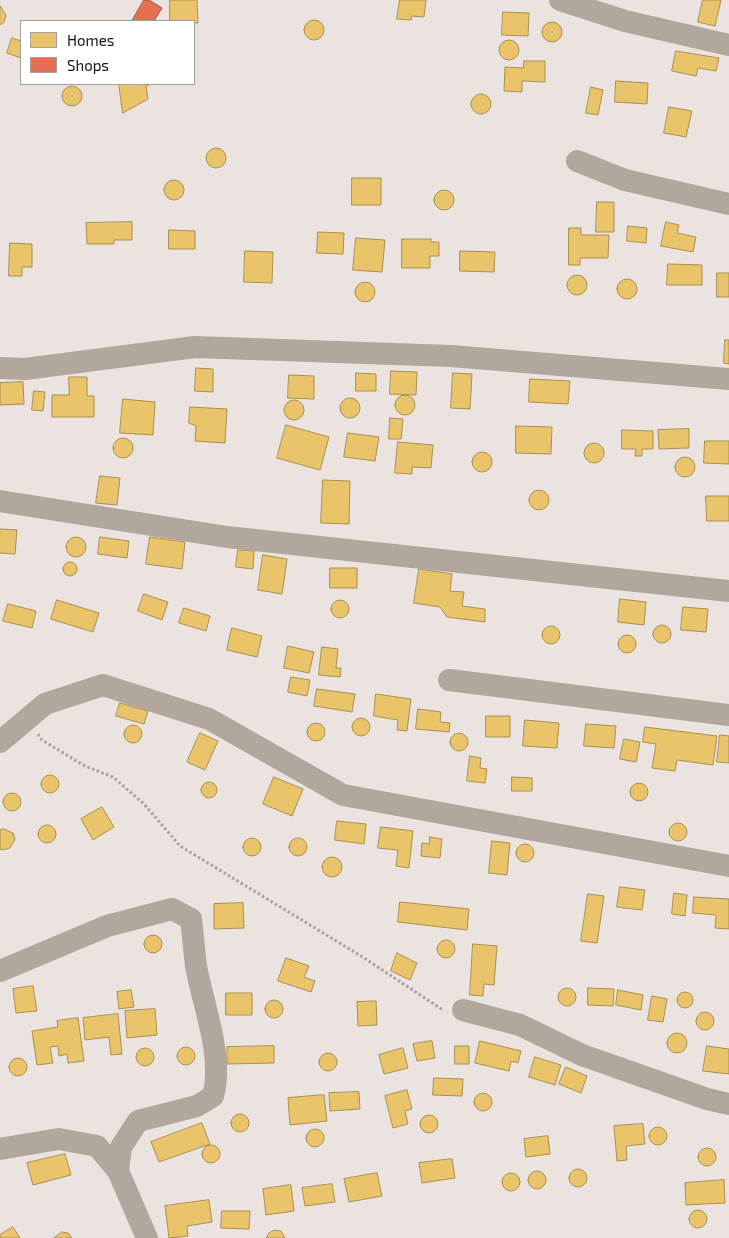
<!DOCTYPE html>
<style>
body{margin:0}
#map{position:relative;width:729px;height:1238px;overflow:hidden;background:#eae3e0;font-family:"Exo 2",sans-serif}
canvas{display:block}
.legend{position:absolute;left:20px;top:20px;width:175px;height:65px;box-sizing:border-box;background:#fff;border:1px solid #a2a09f;margin:0;padding:6px 9px;list-style:none;font-size:15px;color:#161210}
.legend li{display:flex;align-items:center;gap:10px;height:25px}
.legend b{width:25px;border:1px solid #a2a09f}
</style>
<div id="map">
<canvas width="729" height="1238"></canvas>
<ul class="legend">
<li><b style="height:14px;background:#e9c46a"></b>Homes</li>
<li><b style="height:14px;background:#e76f51"></b>Shops</li>
</ul>
</div>
<script>
const ctx = document.querySelector('canvas').getContext('2d');
ctx.lineJoin = 'round';
function fill(path, color) { ctx.fillStyle = color; ctx.fill(path, 'evenodd'); }
function strokePath(path, color, width, dash) { ctx.strokeStyle = color; ctx.lineWidth = width; ctx.lineCap = dash ? 'butt' : 'round'; ctx.setLineDash(dash || []); ctx.stroke(path); }
const homes = new Path2D(`
 M170 0H197L198 23 170 21Z
 M400 0H426L424 17 412 16 411 20 397 19Z
 M703 0H721L715 26 698 22Z
 M0 6 6 15 4 22 0 25Z
 M503 12 529 13 528 36 502 35Z
 M304 30a10 10 0 1 1 20 0a10 10 0 1 1-20 0Z
 M542 32a10 10 0 1 1 20 0a10 10 0 1 1-20 0Z
 M12 38 21 41V58L7 53Z
 M499 50a10 10 0 1 1 20 0a10 10 0 1 1-20 0Z
 M676 51 719 58 716 71 698 68 696 76 672 71Z
 M524 61H545V82L522 81V92L504 91 505 67 523 68Z
 M616 81 648 83 647 104 615 102Z
 M119 84H151L146 86 148 99 123 113Z
 M62 96a10 10 0 1 1 20 0a10 10 0 1 1-20 0Z
 M591 87 603 90 598 115 586 113Z
 M471 104a10 10 0 1 1 20 0a10 10 0 1 1-20 0Z
 M669 107 692 111 686 137 664 133Z
 M206 158a10 10 0 1 1 20 0a10 10 0 1 1-20 0Z
 M352 178H381V205H352Z
 M164 190a10 10 0 1 1 20 0a10 10 0 1 1-20 0Z
 M434 200a10 10 0 1 1 20 0a10 10 0 1 1-20 0Z
 M597 202H614V232H596Z
 M132 222V240H114V244H87L86 223Z
 M666 222 679 225 677 233 696 237 693 252 661 246Z
 M628 226 647 228 646 243 627 241Z
 M569 228H581V235H609L608 258H580V265H569Z
 M169 230 195 231V249H169Z
 M318 232 344 233 343 254 317 253Z
 M356 238 385 240 382 272 353 270Z
 M402 239H431V242H439V256H430V268H402Z
 M10 243 32 244V267H22V276H9Z
 M245 251 273 252 272 283 244 282Z
 M460 251 495 252 494 272 460 271Z
 M668 264 702 265V285H667Z
 M717 273H729V297H717Z
 M567 285a10 10 0 1 1 20 0a10 10 0 1 1-20 0Z
 M617 289a10 10 0 1 1 20 0a10 10 0 1 1-20 0Z
 M355 292a10 10 0 1 1 20 0a10 10 0 1 1-20 0Z
 M725 340H729V364L724 363Z
 M196 368 213 369V392L195 391Z
 M391 371 417 372 416 395 390 394Z
 M356 373 376 374V391H356Z
 M453 373 472 374 470 409 451 408Z
 M289 375 314 376V399L288 398Z
 M69 377H87V396H94V417H52V395H69Z
 M530 379 570 381 568 404 529 402Z
 M23 382 24 404 0 405V383Z
 M34 391 45 392 43 411 32 410Z
 M395 405a10 10 0 1 1 20 0a10 10 0 1 1-20 0Z
 M340 408a10 10 0 1 1 20 0a10 10 0 1 1-20 0Z
 M123 399 155 402 153 435 120 433Z
 M284 410a10 10 0 1 1 20 0a10 10 0 1 1-20 0Z
 M190 407 227 409 225 443 195 441 196 426 189 423Z
 M390 418 403 419 401 439H389Z
 M286 425 329 437 320 470 277 458Z
 M516 426 552 427 551 454 516 453Z
 M689 429V448L659 449 658 430Z
 M622 430 653 431V449H642V456H635L636 449H622Z
 M348 433 379 437 375 461 344 457Z
 M113 448a10 10 0 1 1 20 0a10 10 0 1 1-20 0Z
 M705 441H729V464L704 463Z
 M398 442 433 445 431 468 412 467V474L395 473Z
 M584 453a10 10 0 1 1 20 0a10 10 0 1 1-20 0Z
 M472 462a10 10 0 1 1 20 0a10 10 0 1 1-20 0Z
 M675 467a10 10 0 1 1 20 0a10 10 0 1 1-20 0Z
 M100 476 120 478 117 505 96 503Z
 M323 480 350 481 349 524 321 523Z
 M529 500a10 10 0 1 1 20 0a10 10 0 1 1-20 0Z
 M706 496H729V521H707Z
 M0 529 17 530 15 554 0 553Z
 M66 547a10 10 0 1 1 20 0a10 10 0 1 1-20 0Z
 M100 537 129 541 127 558 98 554Z
 M150 537 185 542 182 569 146 564Z
 M238 550 254 551 253 569 236 567Z
 M263 555 287 559 282 594 258 590Z
 M63 569a7 7 0 1 1 14 0a7 7 0 1 1-14 0Z
 M330 568H357V588H330Z
 M419 569 452 574 450 591 464 592 462 606 485 609V622L447 617 440 607 414 603Z
 M144 594 168 602 162 620 138 611Z
 M620 599 646 602 644 625 618 622Z
 M331 609a9 9 0 1 1 18 0a9 9 0 1 1-18 0Z
 M57 600 99 613 93 632 51 619Z
 M8 604 36 611 32 628 3 621Z
 M683 607 708 609 706 632 681 630Z
 M184 608 210 616 206 631 179 623Z
 M653 634a9 9 0 1 1 18 0a9 9 0 1 1-18 0Z
 M542 635a9 9 0 1 1 18 0a9 9 0 1 1-18 0Z
 M232 628 262 636 257 657 227 650Z
 M618 644a9 9 0 1 1 18 0a9 9 0 1 1-18 0Z
 M288 646 314 652 309 673 284 668Z
 M322 647 338 649 336 668H341L340 677 319 675Z
 M291 677 310 680 307 696 288 692Z
 M317 689 355 694 352 712 314 706Z
 M376 694 411 699 407 731 397 730 398 720 374 716Z
 M120 703 148 711 144 724 116 716Z
 M418 709 441 712 440 722 450 723 449 732 416 729Z
 M486 716H510V737H486Z
 M352 727a9 9 0 1 1 18 0a9 9 0 1 1-18 0Z
 M525 720 559 723 557 748 523 746Z
 M307 732a9 9 0 1 1 18 0a9 9 0 1 1-18 0Z
 M586 724 616 726 614 748 584 746Z
 M124 734a9 9 0 1 1 18 0a9 9 0 1 1-18 0Z
 M645 727 717 736 713 765 677 760 675 771 652 768 656 744 643 742Z
 M450 742a9 9 0 1 1 18 0a9 9 0 1 1-18 0Z
 M200 733 218 741 205 770 187 762Z
 M720 735 729 736V763L717 762Z
 M624 739 640 742 636 762 620 759Z
 M470 756 481 758 480 768 487 769 485 783 467 781Z
 M41 784a9 9 0 1 1 18 0a9 9 0 1 1-18 0Z
 M274 777 303 789 292 816 263 804Z
 M512 777 532 778V791H512Z
 M201 790a8 8 0 1 1 16 0a8 8 0 1 1-16 0Z
 M630 792a9 9 0 1 1 18 0a9 9 0 1 1-18 0Z
 M3 802a9 9 0 1 1 18 0a9 9 0 1 1-18 0Z
 M102 807 114 827 93 840 81 819Z
 M337 821 366 824 364 844 335 840Z
 M669 832a9 9 0 1 1 18 0a9 9 0 1 1-18 0Z
 M38 834a9 9 0 1 1 18 0a9 9 0 1 1-18 0Z
 M381 827 413 831 409 868 396 866 398 850 378 848Z
 M4 829 13 833 15 839 10 848 3 850 0 849V830Z
 M430 837 442 839 440 858 421 856 422 843 429 844Z
 M289 847a9 9 0 1 1 18 0a9 9 0 1 1-18 0Z
 M243 847a9 9 0 1 1 18 0a9 9 0 1 1-18 0Z
 M492 841 510 843 507 875 489 873Z
 M516 853a9 9 0 1 1 18 0a9 9 0 1 1-18 0Z
 M322 867a10 10 0 1 1 20 0a10 10 0 1 1-20 0Z
 M620 887 645 890 642 910 617 907Z
 M674 893 687 895 685 916 672 914Z
 M588 894 604 896 597 943 581 941Z
 M694 897 729 899V929L715 928 716 915 693 913Z
 M400 902 469 909 467 930 398 922Z
 M243 903 244 928 214 929V904Z
 M144 944a9 9 0 1 1 18 0a9 9 0 1 1-18 0Z
 M437 949a9 9 0 1 1 18 0a9 9 0 1 1-18 0Z
 M473 944 497 946 494 985 484 984 483 996 470 995Z
 M397 953 417 963 410 980 391 971Z
 M286 958 309 966 304 977 315 981 311 992 278 981Z
 M33 986 37 1011 16 1013 13 989Z
 M558 997a9 9 0 1 1 18 0a9 9 0 1 1-18 0Z
 M588 988 614 989 613 1006 588 1005Z
 M131 990 134 1007 119 1009 117 992Z
 M618 990 643 995 641 1010 616 1005Z
 M677 1000a8 8 0 1 1 16 0a8 8 0 1 1-16 0Z
 M226 993H252V1015H226Z
 M652 996 667 999 663 1022 648 1020Z
 M265 1009a9 9 0 1 1 18 0a9 9 0 1 1-18 0Z
 M373 1001H376L377 1025 358 1026 357 1002Z
 M155 1009 157 1035 127 1038 125 1011Z
 M696 1021a9 9 0 1 1 18 0a9 9 0 1 1-18 0Z
 M118 1014 122 1054 111 1055 109 1037 85 1040 83 1018Z
 M78 1018 84 1061 68 1063 67 1054 59 1056 58 1046 50 1047 53 1063 37 1065 32 1031 58 1027 57 1021Z
 M667 1043a10 10 0 1 1 20 0a10 10 0 1 1-20 0Z
 M432 1041 435 1058 417 1061 413 1044Z
 M480 1041 521 1051 518 1063 511 1061 509 1071 475 1063Z
 M274 1046V1063L227 1064V1047Z
 M455 1046H469V1064H455Z
 M707 1046 729 1049V1074L703 1071Z
 M177 1056a9 9 0 1 1 18 0a9 9 0 1 1-18 0Z
 M136 1057a9 9 0 1 1 18 0a9 9 0 1 1-18 0Z
 M403 1048 408 1068 384 1074 379 1055Z
 M319 1062a9 9 0 1 1 18 0a9 9 0 1 1-18 0Z
 M535 1057 561 1065 555 1085 529 1077Z
 M9 1067a9 9 0 1 1 18 0a9 9 0 1 1-18 0Z
 M566 1067 587 1076 581 1093 559 1084Z
 M434 1078 463 1079 462 1096 433 1095Z
 M407 1090 412 1109 405 1111 408 1124 393 1128 385 1096Z
 M359 1092 360 1109 330 1111 329 1093Z
 M474 1102a9 9 0 1 1 18 0a9 9 0 1 1-18 0Z
 M324 1095 327 1121 290 1125 288 1098Z
 M231 1123a9 9 0 1 1 18 0a9 9 0 1 1-18 0Z
 M420 1124a9 9 0 1 1 18 0a9 9 0 1 1-18 0Z
 M202 1123 210 1144 159 1162 151 1142Z
 M643 1124 645 1144 626 1146 627 1160 617 1161 614 1126Z
 M649 1136a9 9 0 1 1 18 0a9 9 0 1 1-18 0Z
 M306 1138a9 9 0 1 1 18 0a9 9 0 1 1-18 0Z
 M548 1136 550 1154 526 1157 524 1139Z
 M202 1154a9 9 0 1 1 18 0a9 9 0 1 1-18 0Z
 M698 1157a9 9 0 1 1 18 0a9 9 0 1 1-18 0Z
 M65 1154 71 1175 33 1185 27 1163Z
 M452 1159 455 1178 422 1183 419 1163Z
 M569 1178a9 9 0 1 1 18 0a9 9 0 1 1-18 0Z
 M528 1180a9 9 0 1 1 18 0a9 9 0 1 1-18 0Z
 M502 1182a9 9 0 1 1 18 0a9 9 0 1 1-18 0Z
 M377 1173 382 1196 349 1202 344 1179Z
 M724 1180 725 1203 686 1205 685 1183Z
 M332 1184 335 1202 305 1206 302 1188Z
 M291 1185 294 1211 266 1215 263 1189Z
 M209 1200 212 1222 187 1226 188 1236 169 1238 165 1206Z
 M689 1219a9 9 0 1 1 18 0a9 9 0 1 1-18 0Z
 M222 1211H250L249 1229 221 1228Z
 M13 1227 20 1238H0V1235Z
 M275 1230 281 1231 285 1238H266L269 1233Z
 M62 1232 68 1233 72 1238H54Z`);
fill(homes, '#e9c46a');
strokePath(homes, '#aa8f4f', 1);
const shops = new Path2D(`
 M144 0H149L162 8 154 21H132Z`);
fill(shops, '#e76f51');
strokePath(shops, '#a8533e', 1);
strokePath(new Path2D(`
 M38 734 42 740 83 765 113 777 144 804 180 846 361 956 443 1010`), '#a9a29a', 3, [2.5, 2.5]);
strokePath(new Path2D(`
 M560 0 625 21 729 45
 M577 161 625 180 729 204
 M0 368 25 369 195 347 451 356 729 379
 M0 501 227 537 729 591
 M449 680 729 715
 M0 742 45 704 103 685 209 719 343 795 729 866
 M0 971 107 926 172 909 191 919C193 935 194 950 196 966 203 1005 224 1057 213 1096L197 1106 138 1121 121 1147 118 1171
 M463 1010 520 1025 582 1055 707 1099 729 1104
 M0 1149 59 1139 97 1146 118 1171 147 1238`), '#b1a79c', 22);
</script>
